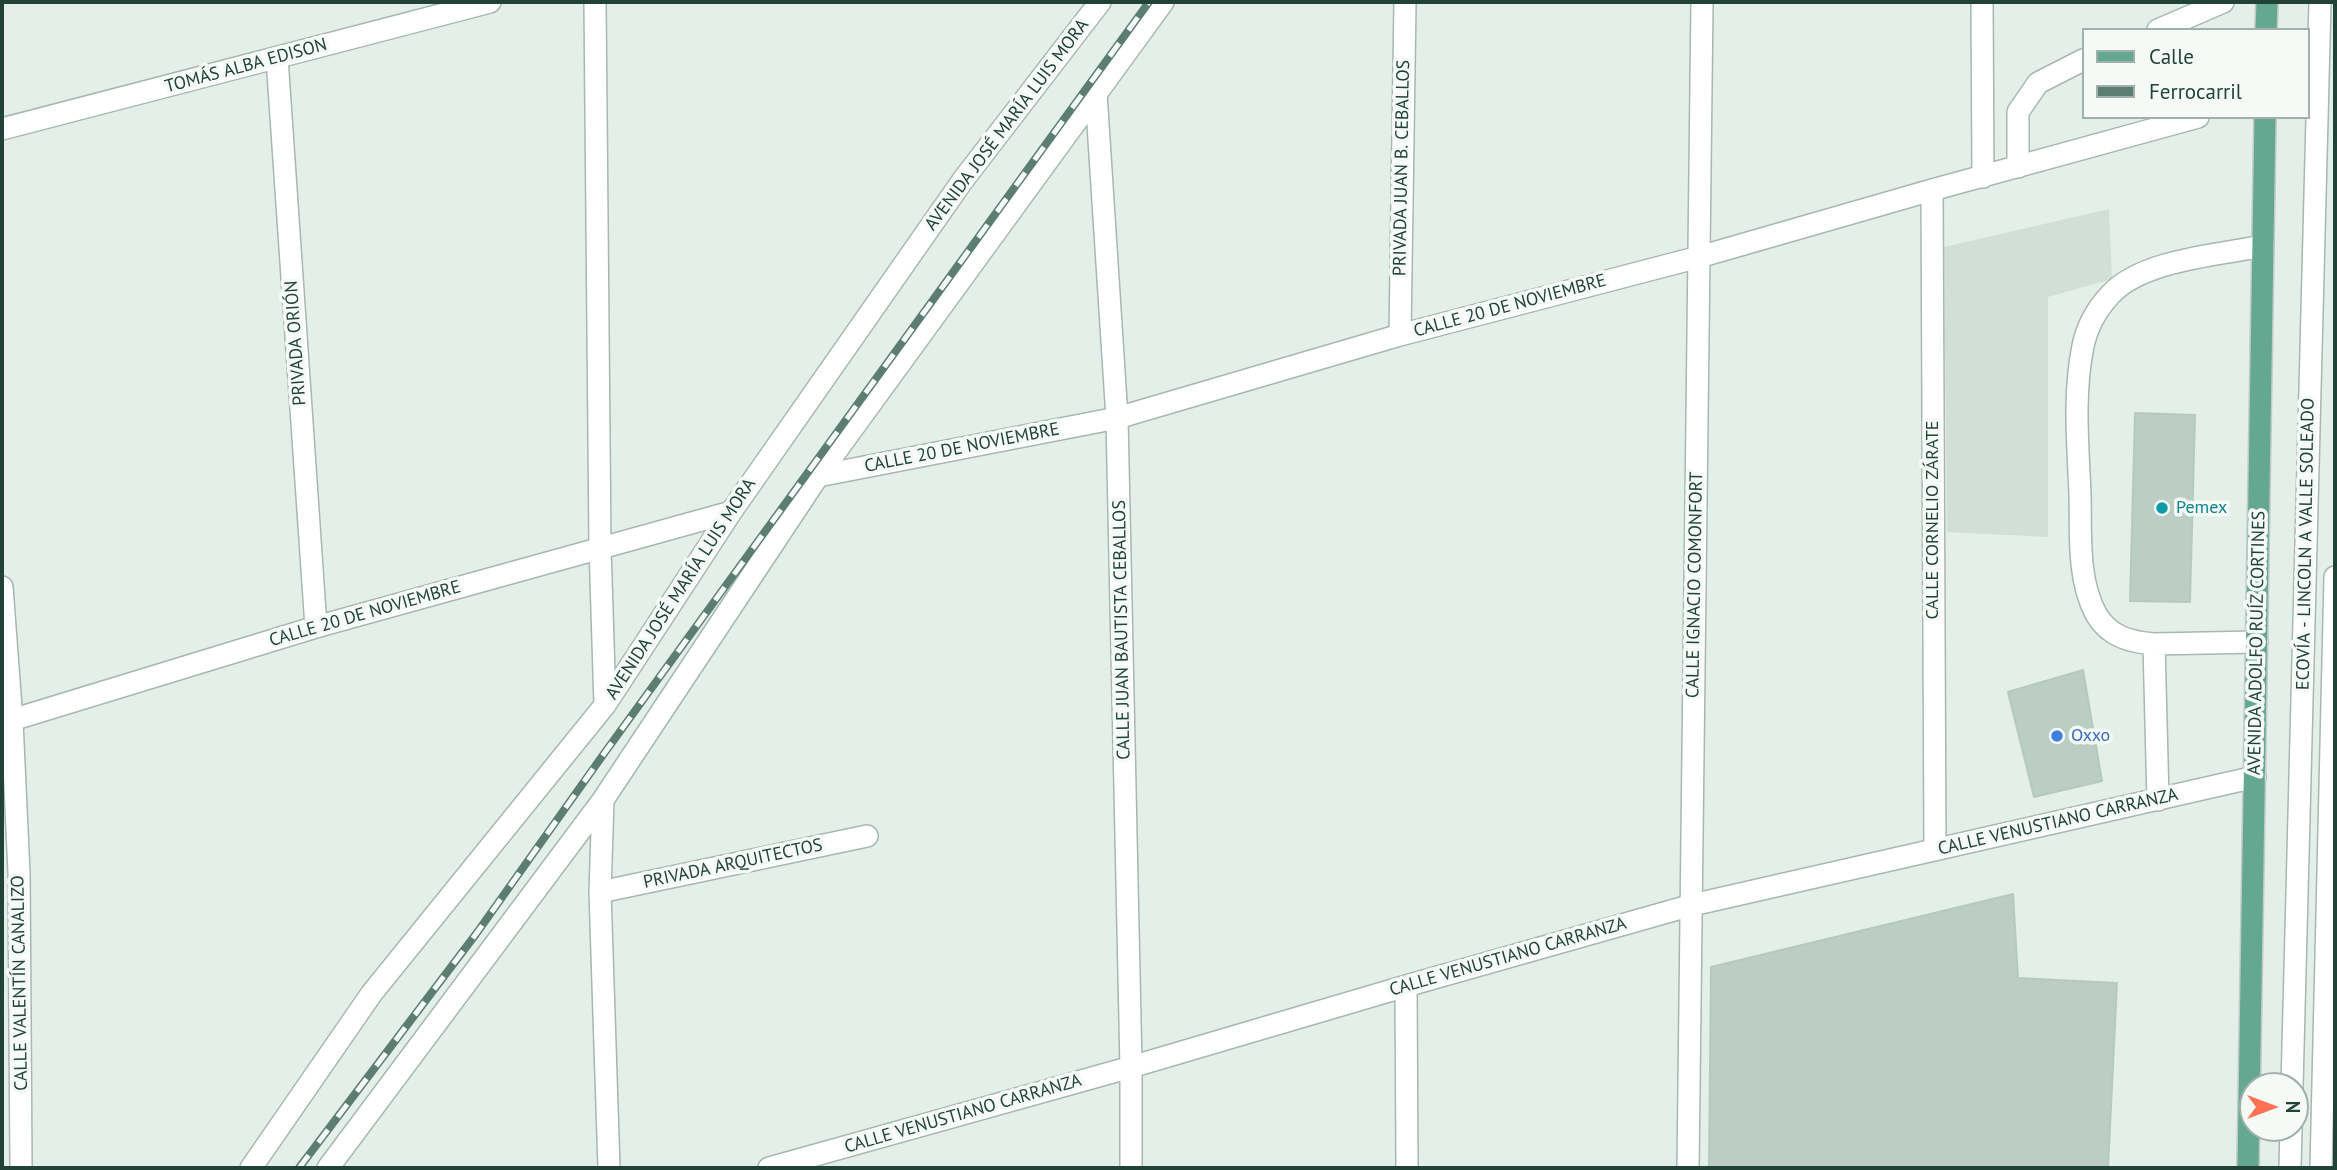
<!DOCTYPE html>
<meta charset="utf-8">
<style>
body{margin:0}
#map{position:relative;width:2337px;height:1170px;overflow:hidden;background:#e4efe9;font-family:"PT Sans",sans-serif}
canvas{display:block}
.frame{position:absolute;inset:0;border:4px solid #214237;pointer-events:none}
.legend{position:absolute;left:2082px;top:28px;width:228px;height:91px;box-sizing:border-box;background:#f5faf7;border:2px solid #a0b0aa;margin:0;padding:9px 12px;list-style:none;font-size:21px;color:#214237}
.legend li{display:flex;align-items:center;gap:14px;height:35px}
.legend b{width:35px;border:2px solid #a0b0aa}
.north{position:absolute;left:2239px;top:1072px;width:70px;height:70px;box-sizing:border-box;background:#f5faf7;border:2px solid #a0b0aa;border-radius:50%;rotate:90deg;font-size:19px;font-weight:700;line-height:28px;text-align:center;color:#214237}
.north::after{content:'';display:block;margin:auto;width:24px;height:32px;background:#fe7152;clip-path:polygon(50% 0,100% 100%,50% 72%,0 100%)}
</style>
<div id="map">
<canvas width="2337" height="1170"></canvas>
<div class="frame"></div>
<ul class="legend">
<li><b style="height:9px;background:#64a892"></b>Calle</li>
<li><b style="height:9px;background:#5c7d72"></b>Ferrocarril</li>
</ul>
<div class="north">N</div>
</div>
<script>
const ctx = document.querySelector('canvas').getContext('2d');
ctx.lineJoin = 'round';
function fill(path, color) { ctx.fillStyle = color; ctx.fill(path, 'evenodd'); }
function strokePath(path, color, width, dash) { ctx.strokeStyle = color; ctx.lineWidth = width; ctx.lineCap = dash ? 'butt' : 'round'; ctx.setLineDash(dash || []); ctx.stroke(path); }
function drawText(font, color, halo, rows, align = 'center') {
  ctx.font = font + ' "PT Sans",sans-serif'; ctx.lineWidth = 7; ctx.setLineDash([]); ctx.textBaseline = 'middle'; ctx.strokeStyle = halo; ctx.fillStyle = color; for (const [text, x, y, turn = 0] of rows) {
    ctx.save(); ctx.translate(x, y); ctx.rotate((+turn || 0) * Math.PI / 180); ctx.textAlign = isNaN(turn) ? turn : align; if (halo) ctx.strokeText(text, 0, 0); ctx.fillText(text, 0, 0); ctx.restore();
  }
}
fill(new Path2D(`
 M2109 209 2112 279 2048 297V537L1947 532 1944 247Z`), '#d2dfd8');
const building = new Path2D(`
 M2135 413 2195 415 2190 602 2130 601Z
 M2083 670 2102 781 2034 797 2008 692Z
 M2013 894 2018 978 2117 983 2108 1168H1709L1711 967Z`);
fill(building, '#bbcdc5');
strokePath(building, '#b5c9c0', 2);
const minor = new Path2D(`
 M595 2 600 547 605 705
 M1982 2 1983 177
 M2158 30 2223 2
 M277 58 316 627
 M1096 93 1117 418 1131 1067V1168
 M2 129 490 2
 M2018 167V112L2038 83 2083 60
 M1932 190 1935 850
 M1400 335 1405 2
 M818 476 1117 418 1400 335 1699 257 1932 190 2198 117
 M2 587 12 721 19 873 21 1168
 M2154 644C2131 642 2109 637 2096 614 2077 579 2081 533 2080 494 2078 445 2073 395 2083 346 2087 327 2096 310 2110 295 2141 260 2218 255 2263 246
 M2 723 316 627 731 512
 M603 800 600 892 609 1168
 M2158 800 2154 644 2257 642
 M600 892 867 836
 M1406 986 1407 1168
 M2292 1086 2320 2
 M251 1168 372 993 605 705 731 512 963 180 1100 2
 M328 1168 603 800 818 476 1163 2
 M769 1168 1131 1067 1406 986 1692 905 2255 777
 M1688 1168 1702 2
 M2290 1168 2291 1128
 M2321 1168 2335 577`);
const major = new Path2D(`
 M2266 30 2267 2
 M2248 1168 2265 117`);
strokePath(minor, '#a6b8b0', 24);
strokePath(major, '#c1cac7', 24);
strokePath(minor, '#fff', 21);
strokePath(major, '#64a892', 21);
const rail = new Path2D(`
 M299 1168 476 934 603 755 1149 2`);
strokePath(rail, '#5c7d72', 8);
strokePath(rail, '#f5faf7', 5, [16]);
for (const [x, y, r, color] of [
 [2162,508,7,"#0f9aa8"],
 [2057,736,7,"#3f7fe0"]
]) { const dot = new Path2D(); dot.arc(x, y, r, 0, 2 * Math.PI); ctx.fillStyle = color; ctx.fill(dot); strokePath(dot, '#f5faf7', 2.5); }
drawText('18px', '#214237', '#f5faf7', [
 ["TOMÁS ALBA EDISON",246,66,-15],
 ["AVENIDA JOSÉ MARÍA LUIS MORA",1007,125,-53],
 ["PRIVADA JUAN B. CEBALLOS",1402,168,-89],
 ["CALLE 20 DE NOVIEMBRE",1510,306,-15],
 ["PRIVADA ORIÓN",296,343,-94],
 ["CALLE 20 DE NOVIEMBRE",962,448,-11],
 ["CALLE CORNELIO ZÁRATE",1933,520,-90],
 ["ECOVÍA - LINCOLN A VALLE SOLEADO",2306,544,-89],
 ["CALLE IGNACIO COMONFORT",1695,585,-89],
 ["AVENIDA JOSÉ MARÍA LUIS MORA",681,589,-57],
 ["CALLE 20 DE NOVIEMBRE",365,614,-16],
 ["CALLE JUAN BAUTISTA CEBALLOS",1122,630,-91],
 ["AVENIDA ADOLFO RUÍZ CORTINES",2257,643,-89],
 ["CALLE VENUSTIANO CARRANZA",2058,822,-13],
 ["PRIVADA ARQUITECTOS",733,864,-12],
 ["CALLE VENUSTIANO CARRANZA",1508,957,-16],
 ["CALLE VALENTÍN CANALIZO",20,983,-91],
 ["CALLE VENUSTIANO CARRANZA",963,1114,-16]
]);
drawText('18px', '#0d838f', '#f5faf7', [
 ["Pemex",2176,508]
], 'left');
drawText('18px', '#366cbe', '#f5faf7', [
 ["Oxxo",2071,736]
], 'left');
</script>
